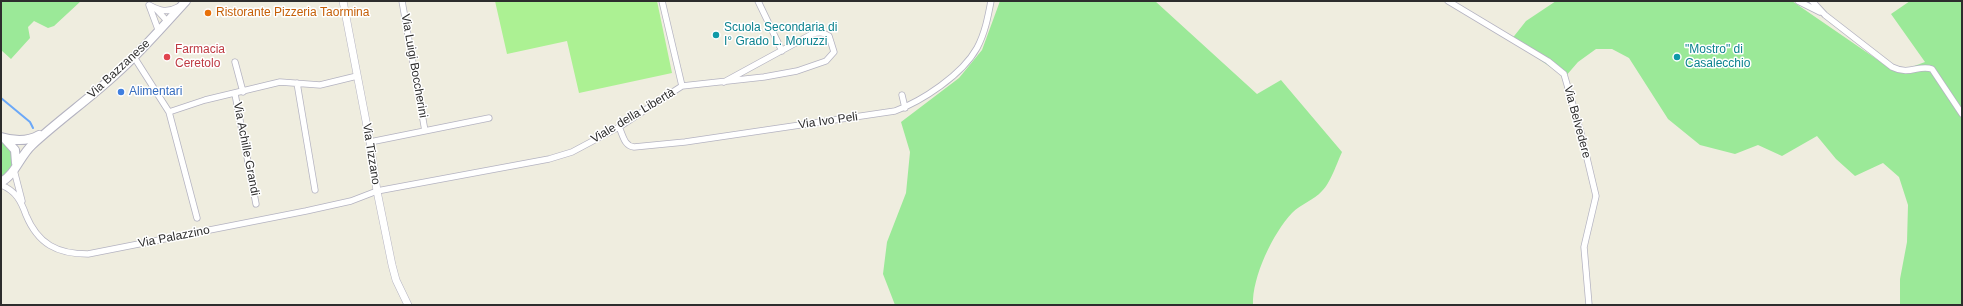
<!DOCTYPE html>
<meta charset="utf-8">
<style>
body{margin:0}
#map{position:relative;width:1963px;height:306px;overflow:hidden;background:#efeddf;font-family:Helvetica,sans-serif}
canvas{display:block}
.frame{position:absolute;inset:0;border:2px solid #2d2d2d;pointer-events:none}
</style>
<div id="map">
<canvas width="1963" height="306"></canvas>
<div class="frame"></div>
</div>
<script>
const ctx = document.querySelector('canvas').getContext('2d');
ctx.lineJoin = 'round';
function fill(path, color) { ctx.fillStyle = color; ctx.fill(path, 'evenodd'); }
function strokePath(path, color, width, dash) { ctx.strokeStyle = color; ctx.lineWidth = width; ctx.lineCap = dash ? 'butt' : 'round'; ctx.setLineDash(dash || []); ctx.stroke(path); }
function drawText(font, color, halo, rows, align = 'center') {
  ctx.font = font + ' Helvetica,sans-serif'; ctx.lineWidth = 3; ctx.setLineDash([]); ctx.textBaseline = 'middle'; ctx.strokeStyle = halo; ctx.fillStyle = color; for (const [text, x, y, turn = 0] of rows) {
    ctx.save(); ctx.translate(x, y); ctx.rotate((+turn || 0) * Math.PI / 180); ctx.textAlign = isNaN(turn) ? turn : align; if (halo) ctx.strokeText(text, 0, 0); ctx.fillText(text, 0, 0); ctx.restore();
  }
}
fill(new Path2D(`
 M1 1H81L54 26 48 28 34 21 28 27 30 38 11 59 1 50Z
 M1000 1H1155L1257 94 1281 80 1342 152C1337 163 1330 184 1322 191 1314 200 1301 204 1292 213 1273 233 1252 277 1253 305H895L883 274 887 242 906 193 910 152 901 122 959 78 982 50Z
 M1556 1H1792L1891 69 1909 68 1925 62 1891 14 1910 1H1962V305H1900V279L1907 242 1908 205 1899 177 1883 163 1855 176 1836 159 1817 136 1782 156 1758 145 1735 154 1700 145 1668 119 1629 58 1612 49H1596L1578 62 1565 77 1511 40 1526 21Z
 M1 141C20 155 16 164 1 178Z`), '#9be998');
fill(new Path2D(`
 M495 1H657L672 73 579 93 567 41 507 54Z`), '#acf193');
strokePath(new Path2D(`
 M1 98 30 122 33 128`), '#6ba8f8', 2);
const minor = new Path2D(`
 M402 1 425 131
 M662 1 682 86
 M758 1 782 51
 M1448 1 1548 61 1564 74 1581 133 1596 196 1584 247 1589 305
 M1798 1 1820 12
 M1812 1 1825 15 1892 67C1910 76 1919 64 1932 69L1962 114
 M156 9 168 22
 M159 32 149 5C160 11 167 13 178 7
 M134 57 169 112 197 218
 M235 62 243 92
 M297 83 315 190
 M235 94 256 204
 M902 95 905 108
 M169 112 205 100 280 82 320 85 357 76
 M619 127C623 135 624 146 634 147L685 142 895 111C922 101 962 75 977 48 985 33 988 17 991 1
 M370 142 489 118
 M14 170 22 201
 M1 185C16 191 21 201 26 215 38 244 57 254 88 254L306 211 351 201 377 191 549 159 572 152 619 127 682 86 764 77 797 71 826 61 834 52 829 36C823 32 819 32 812 34L724 82`);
const tertiary = new Path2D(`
 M343 1 370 142 377 191 392 265 396 280 408 305`);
const secondary = new Path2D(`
 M1 137C14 141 27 142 39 135
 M5 139 15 150 16 163
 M1 182C15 175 20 156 32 145 59 120 89 99 116 74 141 52 163 26 186 1`);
strokePath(minor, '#b4b3c1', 7);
strokePath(tertiary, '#b4b3c1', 8);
strokePath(secondary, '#b4b3c1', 10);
strokePath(minor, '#fff', 5.5);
strokePath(tertiary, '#fff', 7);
strokePath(secondary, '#fff', 8);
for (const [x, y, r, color] of [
 [208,13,4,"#e8710a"],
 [716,35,4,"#0f9aa8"],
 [167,57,4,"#e0444e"],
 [1677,57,4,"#0f9aa8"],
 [121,92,4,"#3f7fe0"]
]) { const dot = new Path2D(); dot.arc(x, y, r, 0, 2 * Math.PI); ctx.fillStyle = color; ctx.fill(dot); strokePath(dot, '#fff', 1.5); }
drawText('12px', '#c56008', '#fff', [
 ["Ristorante Pizzeria Taormina",216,13]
], 'left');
drawText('12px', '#0d838f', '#fff', [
 ["Scuola Secondaria di",724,28],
 ["I° Grado L. Moruzzi",724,42],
 ["\"Mostro\" di",1685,50],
 ["Casalecchio",1685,64]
], 'left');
drawText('12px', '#be3a42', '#fff', [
 ["Farmacia",175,50],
 ["Ceretolo",175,64]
], 'left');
drawText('12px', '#2d2d2d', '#fff', [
 ["Via Luigi Boccherini",414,66,80],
 ["Via Bazzanese",119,69,-43],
 ["Viale della Libertà",633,116,-31],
 ["Via Ivo Peli",828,121,-8],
 ["Via Belvedere",1577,122,75],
 ["Via Achille Grandi",246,149,79],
 ["Via Tizzano",371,154,81],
 ["Via Palazzino",174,237,-11]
]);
drawText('12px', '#366cbe', '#fff', [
 ["Alimentari",129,92]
], 'left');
</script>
